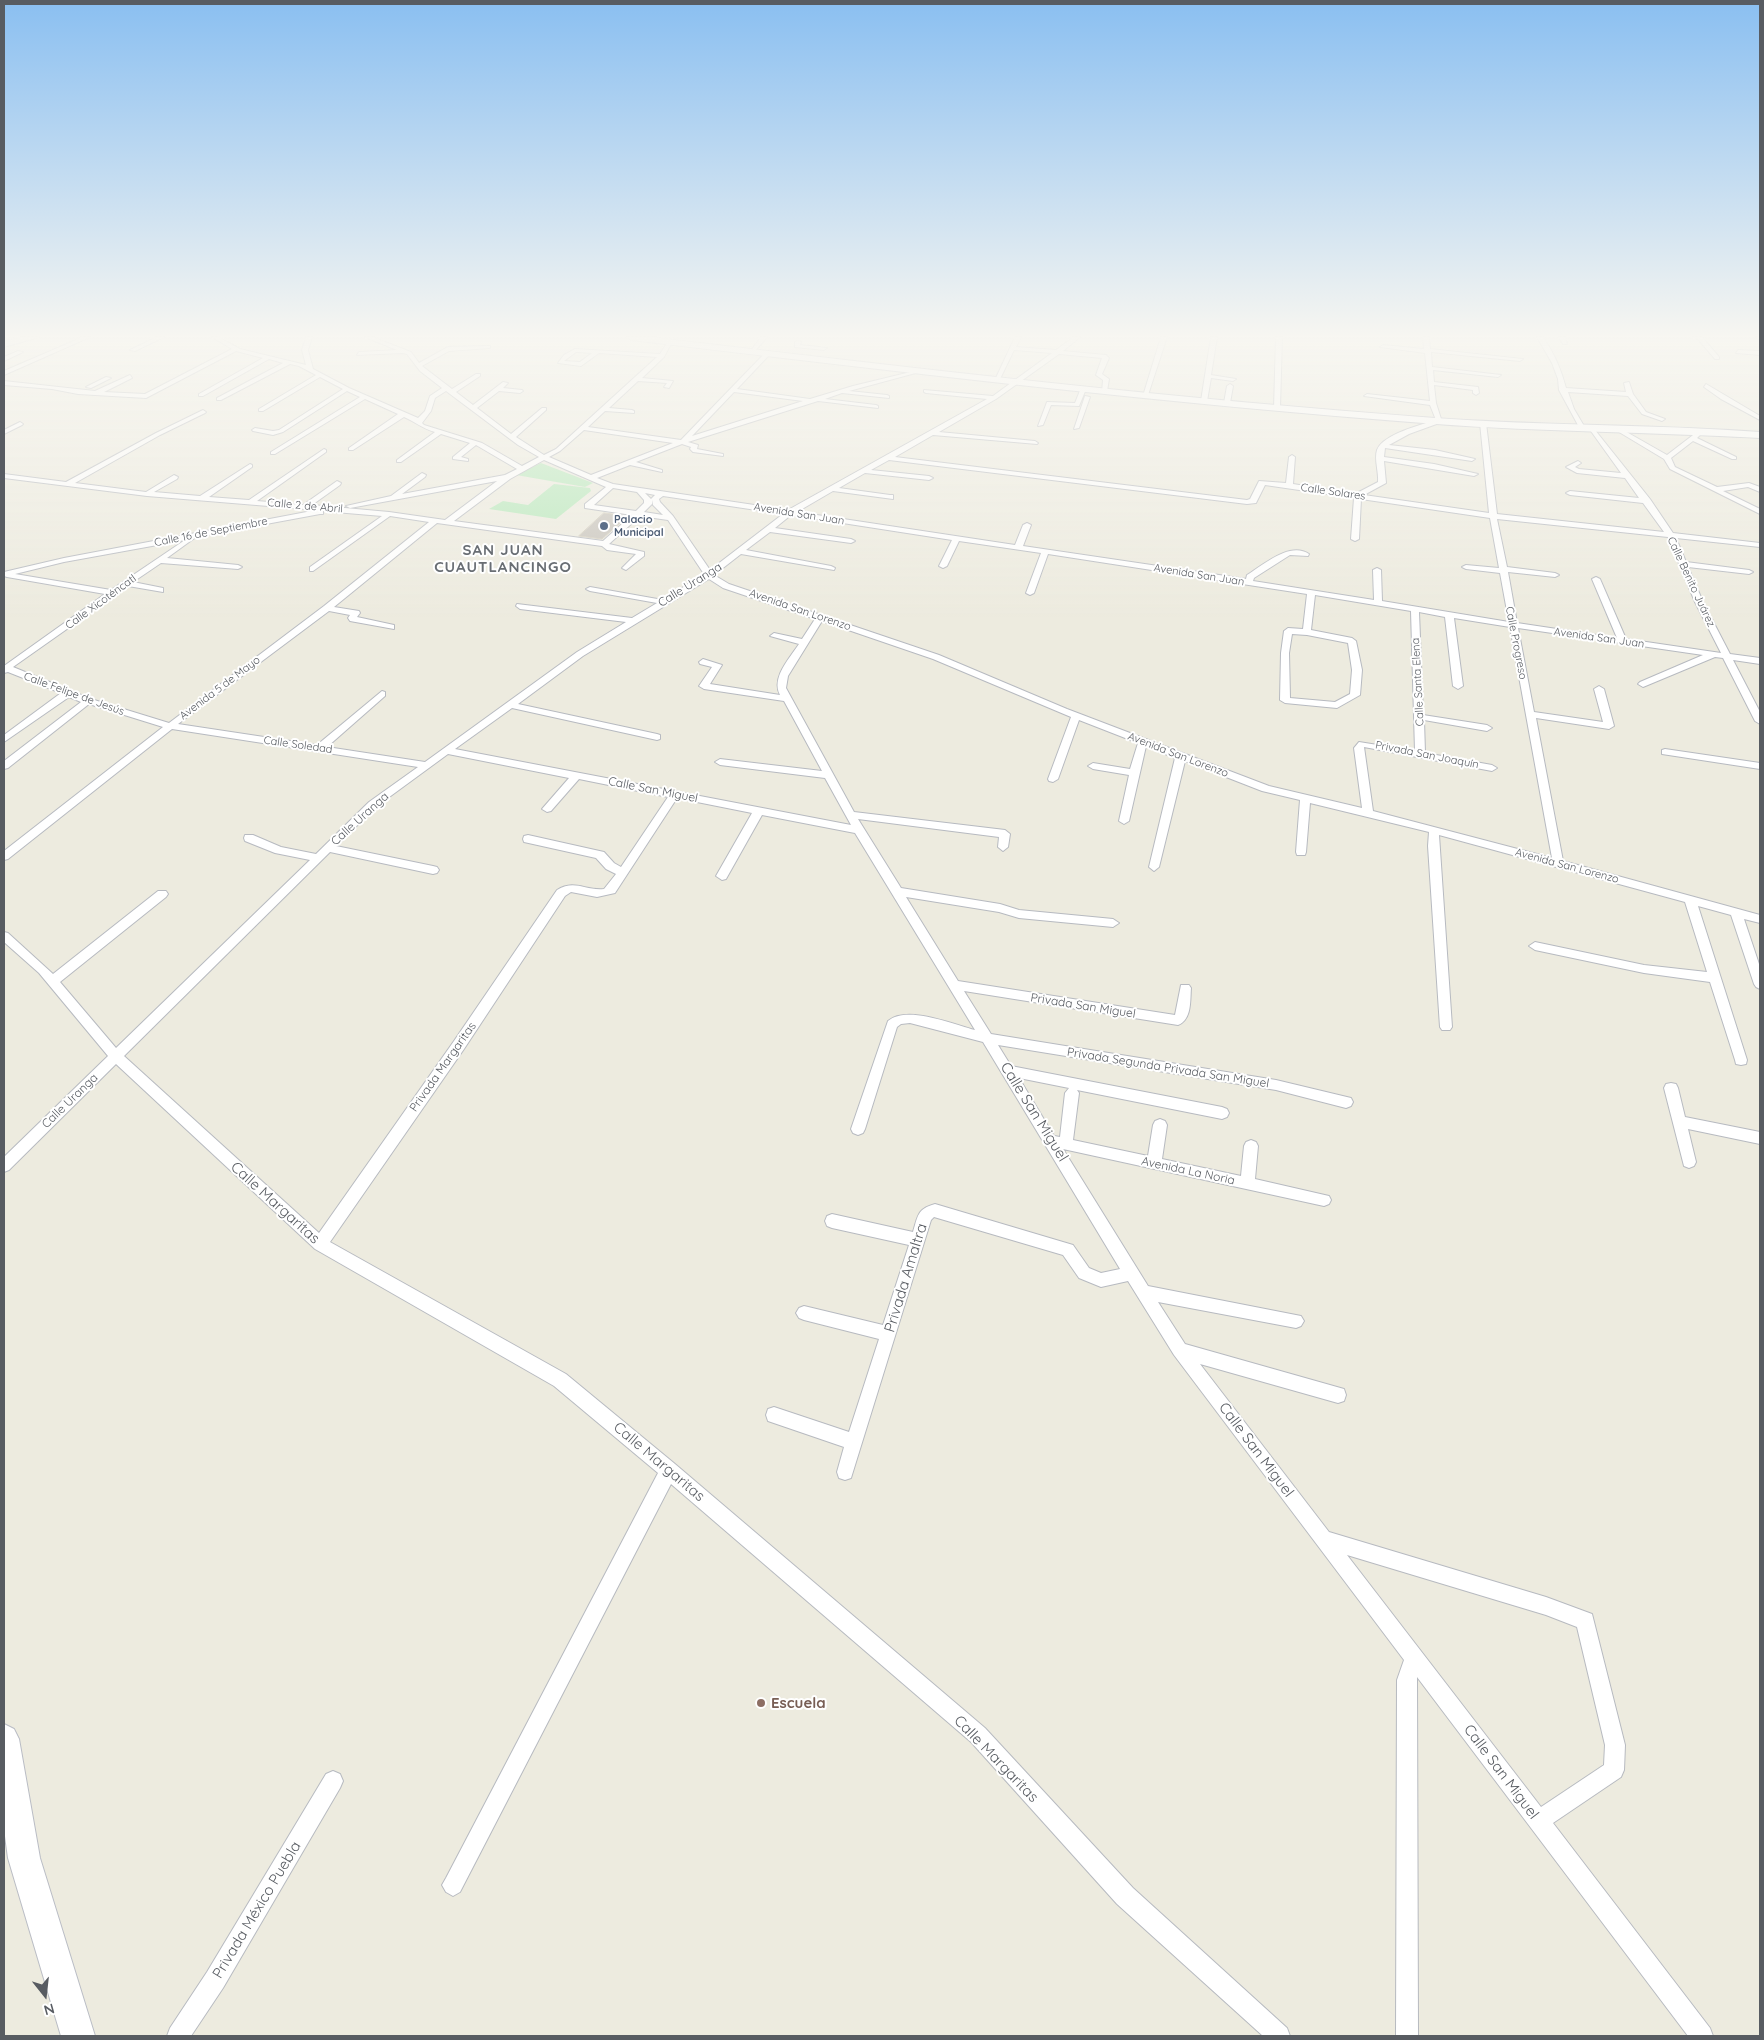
<!DOCTYPE html>
<meta charset="utf-8">
<style>
body{margin:0}
#map{position:relative;width:1764px;height:2040px;overflow:hidden;background:#edebdf;font-family:Quicksand,sans-serif}
canvas{display:block}
.frame{position:absolute;inset:0;border:5px solid #585c62;pointer-events:none}
.north{position:absolute;left:20px;top:1970px;width:50px;height:50px;-webkit-text-stroke:4px #fff;paint-order:stroke;rotate:164deg;font-size:14px;font-weight:700;line-height:20px;text-align:center;color:#585c62}
.north::after{content:'';display:block;margin:auto;width:18px;height:22px;background:#585c62;clip-path:polygon(50% 0,100% 100%,50% 72%,0 100%)}
</style>
<div id="map">
<canvas width="1764" height="2040"></canvas>
<div class="frame"></div>
<div class="north">N</div>
</div>
<script>
const ctx = document.querySelector('canvas').getContext('2d');
ctx.lineJoin = 'round';
function fill(path, color) { ctx.fillStyle = color; ctx.fill(path, 'evenodd'); }
function strokePath(path, color, width, dash) { ctx.strokeStyle = color; ctx.lineWidth = width; ctx.lineCap = dash ? 'butt' : 'round'; ctx.setLineDash(dash || []); ctx.stroke(path); }
function drawText(font, color, halo, rows, align = 'center') {
  ctx.font = font + ' Quicksand,sans-serif'; ctx.lineWidth = 4; ctx.setLineDash([]); ctx.textBaseline = 'middle'; ctx.strokeStyle = halo; ctx.fillStyle = color; for (const [text, x, y, turn = 0] of rows) {
    ctx.save(); ctx.translate(x, y); ctx.rotate((+turn || 0) * Math.PI / 180); ctx.textAlign = isNaN(turn) ? turn : align; if (halo) ctx.strokeText(text, 0, 0); ctx.fillText(text, 0, 0); ctx.restore();
  }
}
fill(new Path2D(`
 M541 463 593 483 585 487 516 475Z
 M554 484 590 488 591 491 556 519 489 509 503 501 528 505Z`), '#b8e8bb');
const building = new Path2D(`
 M604 513 628 516 602 539 579 536Z`);
fill(building, '#c8c4bc');
strokePath(building, '#d2ccbd', 1);
const street = new Path2D(`
 M83 337H90L4 375V371Z
 M157 337H164L135 351 130 350Z
 M212 337H218L240 349 306 365 302 350 306 337H312L308 350 313 369 349 388 418 418 425 411 430 396 442 388 420 371 407 354 403 353 357 355 359 352 397 350 365 337H372L411 352 419 363 448 347 490 346V348L449 351 422 366 452 389 476 374H480V376L456 392 473 405 503 382 508 383 503 388 522 390 523 391 520 393 499 391 477 408 511 434 542 408H546V410L516 437 544 455 556 449 657 357 599 353 581 366 558 363 564 355 575 349 660 354 669 340H673L664 357 642 378 673 381 669 388 664 387 667 383 638 381 609 408 632 410 634 411V413L605 411 588 427 681 440 766 352 771 353 737 389 810 399 853 386 923 369V371L849 391 887 395 889 396V398L842 393 825 399 876 405 878 406V408L818 401 688 442 698 445 697 449 723 454V456L693 452 690 449 691 447 682 444 636 462 662 470V472L630 465 597 478 613 484 788 510 987 399 926 393 924 392V390L993 396 1052 353 1014 350 1000 379 995 380 1015 337H1021L1016 347 1056 350 1074 337H1080L1063 351 1106 355 1109 358 1102 374 1109 379 1107 391 1102 392 1103 380 1096 375 1102 358 1059 354 996 399 939 432 1035 441 1038 443 1037 444 933 435 895 457 1247 500 1250 499 1259 481 1286 483 1289 457 1292 455 1295 457 1293 484 1355 494 1378 482C1379 473 1374 459 1377 450 1383 434 1421 425 1436 420L1430 405 1364 396 1367 394 1430 401 1425 353 1380 347 1383 345 1424 349 1423 337H1429L1430 349 1523 359 1520 361 1431 352 1432 367 1501 375 1498 377 1433 370 1434 382 1478 387 1479 393 1476 395 1473 393V390L1434 385 1436 403 1442 422 1409 434 1389 445 1435 450 1475 459 1472 461 1385 448 1384 457 1434 464 1478 474 1474 476 1384 461 1386 483 1364 495 1489 513 1480 423 1483 421 1486 423 1497 514 1664 532 1643 503 1570 495 1566 493 1570 491 1639 498 1625 478 1577 473 1566 467 1578 461 1581 463 1575 467 1579 469 1621 473 1588 427 1591 425 1650 499 1673 533 1760 543V547L1676 538 1686 562 1749 570 1753 572 1749 574 1688 567 1703 602 1730 654 1760 658V664L1733 660 1760 712V724L1755 721 1723 658 1715 657 1643 687 1638 684 1640 682 1703 655 1518 628 1534 712 1603 722 1594 689 1599 686 1604 689 1614 726 1609 729 1536 718 1563 861 1760 915V923L1744 919 1760 967V989L1756 987 1754 984 1731 915 1698 906 1747 1060 1746 1064 1741 1065 1736 1064 1735 1060 1710 982 1644 973 1535 950 1529 946 1535 942 1644 965 1707 972 1685 902 1439 835 1452 1027 1450 1030H1442L1440 1027 1428 846 1429 832 1310 803 1306 852 1305 855H1297L1296 852 1300 800 1262 791 1185 761 1159 867 1154 871 1149 867 1175 758 1146 746 1129 821 1124 824 1119 821 1129 775 1093 769 1088 766 1093 763 1130 769 1138 743 1079 720 1058 779 1053 782 1049 781 1048 779 1071 717 933 659 822 621 788 676 786 688 854 812 1005 830 1010 834 1008 847 1003 851 998 847 999 837 858 819 901 888 1000 904 1019 910 1113 919 1119 923 1113 927 1019 918 999 912 906 897 958 981 1175 1015 1181 985H1189L1191 988C1190 1000 1192 1020 1178 1025L964 991 991 1034 1276 1080 1351 1098 1353 1102 1351 1106 1346 1108 1276 1090 998 1045 1011 1066 1222 1107 1227 1109 1229 1113 1227 1117 1222 1119 1077 1090 1079 1093 1073 1140 1148 1156 1153 1125 1155 1121 1160 1119 1165 1121 1167 1125 1162 1159 1241 1176 1244 1146 1246 1142 1251 1140 1256 1142 1258 1146 1255 1179 1329 1196 1331 1200 1329 1204 1324 1206 1063 1149 1148 1286 1301 1316 1304 1321 1301 1326 1296 1328 1158 1302 1185 1344 1344 1389 1346 1395 1344 1401 1338 1403 1200 1364 1329 1532 1546 1597 1592 1614 1625 1745 1624 1770 1621 1777 1553 1823 1710 2028 1713 2036H1688L1417 1677 1418 2036H1396L1397 1680 1404 1660 1174 1355 1128 1281 1101 1287 1079 1278 1063 1255 934 1217 931 1220 851 1478 845 1480 839 1478 837 1472 844 1447 768 1421 766 1415 768 1409 774 1407 849 1432 879 1339 804 1320 799 1318 796 1313 799 1308 804 1306 883 1325 909 1245 832 1228 827 1226 825 1221 827 1216 832 1214 913 1232C918 1216 917 1209 935 1204L1073 1245 1089 1268 1101 1273 1120 1269 983 1042 910 1023 901 1024 897 1027 865 1129 863 1133 858 1135 853 1133 851 1129 888 1021C907 1005 952 1024 975 1030L855 833 762 815 726 879 722 880 716 876 752 813 677 798 615 893 597 897 571 892 565 896 464 1049 330 1242 566 1374 675 1464 985 1728 1133 1888 1287 2028 1290 2036H1263L1117 1904 971 1742 671 1484 460 1892 453 1896 446 1892 442 1885 446 1878 658 1473 554 1386 315 1249 116 1064 9 1170 4 1172V1157L108 1056 39 973 4 942V932L8 933 53 974 158 891H166L168 894 166 897 60 982 116 1048 310 860 275 853 245 841 244 838 245 835H253L281 847 316 854 369 802 418 767 172 729 8 859 4 860V851L163 727 89 704 8 768 4 769V761L81 702 69 697 4 742V735L61 693 8 672 4 673V666L105 594 7 577 4 576V572L64 558 317 510 147 496 4 478V474L66 482 156 433 203 410 206 412 205 413 160 435 75 483 146 492 174 475 178 477 177 479 154 492 200 496 250 464 252 465V467L209 497 249 500 324 449 326 450V452L257 501 303 505 337 481 341 483 340 485 312 505 389 512 445 520 497 481 350 508 346 506 391 496 422 473 426 475 425 477 402 494 505 475 517 469 476 445 461 457 468 459V461L453 459V457L470 443 441 434 401 462H397V460L435 432C421 428 416 422 404 417L353 450H349V448L398 414 365 399 275 454H271V452L360 397 347 391 283 432 273 435 253 431 252 430 255 428 273 431 279 430 343 389 320 377 263 411H259V409L316 375 299 366 290 364 221 400H217V398L283 363 269 359 203 396H199V394L263 358 236 351 146 398 78 394 52 389 4 385V381L95 391 130 375 132 378 104 392 145 394 232 349ZM576 352H578L592 353 580 362 564 361ZM446 391 518 445 539 457 522 466 482 443 424 425 422 423 431 411 435 398ZM734 392 803 401 692 436ZM584 430 673 443 591 475 549 457 560 451ZM544 460 606 487 585 504V508L632 515 603 541 454 521 510 479ZM889 460 1247 504 1256 503 1265 485 1354 498 1351 539 1355 541 1359 539 1361 499 1490 518 1499 568 1466 565 1462 567 1466 569 1500 573 1509 622 1382 601 1381 570 1377 568 1373 570 1374 600 1253 581 1254 578 1290 555 1308 556 1309 554C1290 541 1263 565 1247 575L1246 579 1023 546 1031 525 1027 523 1023 525 1015 545 797 512 833 491 893 499V495H890L839 488 865 473 929 480 933 478 929 476 871 470ZM613 488 637 492 644 500V503L636 511 594 505ZM645 493 655 495 651 499ZM663 496 783 514 710 570 673 516 660 502 659 499ZM652 500 653 505 663 515 644 512 652 504ZM323 511 382 516 310 567V571H313L390 516 429 522 324 606 169 723 91 699 13 667 128 586 163 592V588L133 582 161 563 238 569 242 567 238 565 167 558 196 537 320 514H323ZM791 515 952 540 939 566 943 568 947 566 959 541 1041 553 1026 593 1030 595 1034 593 1048 554 1307 594 1303 629 1288 628 1284 631 1281 653 1280 700 1285 703 1337 708 1360 695 1362 670 1356 641 1352 638 1311 630 1315 595 1411 611 1415 751 1359 742 1354 748 1362 808 1269 786 1067 709 939 655 729 584 714 575 741 554 834 570 835 568 831 566 746 550 770 532 851 543 855 541 851 539 775 528ZM640 516 668 520 704 574 663 600 590 587 586 589 590 591 657 603 632 618 517 604 516 606 520 609 626 622 577 652 425 762 327 747 385 696V692L382 691 317 745 178 724 329 611 350 615 348 618 350 621 394 629V625L357 617 360 613 359 611 334 607 437 523 602 546 607 550 636 554 622 568 626 570 644 556V552L609 544ZM1497 519 1668 537 1695 602 1721 653 1626 639 1600 579 1596 577 1592 579 1617 638 1517 623 1508 572 1555 577 1559 575 1555 573 1507 567ZM185 540 111 590 15 574 64 562ZM709 579 723 588 815 619 802 639 774 633 770 636 799 644C789 659 771 678 780 695L710 684 722 665 703 659 699 662 700 664 712 667 699 686 704 689 784 701 822 771 720 759 715 762 720 765 825 778 851 825 455 749 512 708 657 740 660 739V735L657 734 518 704 583 656ZM1419 612 1445 617 1453 686 1458 689 1463 686 1454 618 1510 627 1552 858 1373 811 1364 747 1492 771 1497 768 1492 765 1425 753 1424 720 1487 731 1492 728 1487 725 1423 715ZM1292 634 1307 635 1348 643 1352 670 1350 694 1335 702 1290 698 1289 653ZM448 754 569 778 542 809 547 812 551 811 579 779 668 797 621 867 614 863 604 852 528 835 524 836 523 839 524 842 596 858 606 869 616 874 604 889C585 891 575 879 557 890L454 1041 319 1233 124 1056 330 852 433 874 437 873 439 870 437 867 433 866 336 846 377 806ZM1019 1078 1069 1088 1065 1093 1060 1137 1054 1136ZM1347 1555 1546 1615 1577 1627 1605 1745 1604 1765 1541 1807Z
 M761 337H767L754 352H750Z
 M1161 337H1167L1148 395 1143 396Z
 M1211 337H1217L1211 375 1236 379 1233 381 1211 378 1207 401 1204 403 1201 401Z
 M1276 337H1282L1280 408 1277 410 1274 408Z
 M1537 337H1543C1554 353 1561 369 1566 388L1626 392 1624 383 1629 382 1633 394 1646 412 1665 419 1662 421 1642 414 1628 396 1568 392 1574 409 1584 426 1579 427 1559 390 1558 379 1552 363Z
 M1559 337H1565L1567 344H1563Z
 M1693 337H1702L1719 357V359H1715L1698 339Z
 M1756 337H1760V340Z
 M798 340 801 342 800 345 827 348 824 350 795 347V342Z
 M1738 350 1760 351V355L1736 353Z
 M18 351 23 352 4 361V357Z
 M106 377 111 378 91 388 86 387Z
 M1230 384 1233 386 1230 403 1227 405 1224 403 1227 386Z
 M1706 384 1760 416V420L1721 399 1704 387Z
 M1081 388 1086 389 1079 406 1051 405 1043 425 1038 426 1047 402 1075 403Z
 M1085 396 1090 397 1079 428 1074 429Z
 M20 422 23 424 22 425 4 434V430Z
 M1616 426 1667 455 1697 432H1701L1702 433 1697 438 1736 457V459H1732L1693 441 1671 458 1675 467 1717 487 1749 483 1760 487V492L1748 487 1723 491 1760 509V514L1670 469 1664 459 1614 429V427Z
 M1665 749 1760 763V769L1662 754V750Z
 M1671 1083 1676 1084 1678 1088 1685 1117 1760 1132V1144L1688 1129 1696 1162 1694 1166 1689 1168 1684 1166 1664 1088 1666 1084Z
 M333 1771 340 1774 343 1781 340 1788 223 1988 191 2036H167L170 2028 207 1972 326 1774Z`);
const secondary = new Path2D(`
 M25 337H39L4 347V341Z
 M627 337H649C911 368 1173 399 1435 418 1543 426 1652 424 1760 432V438C1652 432 1544 432 1436 424 1167 404 899 372 631 340Z
 M4 1724 14 1729 19 1739 40 1858 95 2036H61L8 1858 4 1829Z`);
strokePath(street, '#b7bac0', 2);
strokePath(secondary, '#babdc5', 2);
fill(street, '#fff');
fill(secondary, '#fff');
const sky = ctx.createLinearGradient(0, 0, 0, 622);
sky.addColorStop(0, '#8abff1');
sky.addColorStop(0.54, '#f7f6f1');
sky.addColorStop(1, '#f7f6f100');
ctx.fillStyle = sky;
ctx.fillRect(0, 0, 1764, 622);
for (const [x, y, r, color] of [
 [604,526,5,"#5c6f8a"],
 [761,1703,5,"#8d6e63"]
]) { const dot = new Path2D(); dot.arc(x, y, r, 0, 2 * Math.PI); ctx.fillStyle = color; ctx.fill(dot); strokePath(dot, '#fff', 2); }
drawText('11px', '#585c62', '#fff', [
 ["Calle Solares",1333,492,8],
 ["Calle 2 de Abril",305,506,5],
 ["Avenida San Juan",799,514,9],
 ["Calle 16 de Septiembre",211,532,-11],
 ["Avenida San Juan",1199,575,9],
 ["Calle Benito Juárez",1691,582,65],
 ["Calle Xicoténcatl",101,602,-36],
 ["Avenida San Lorenzo",800,610,19],
 ["Avenida San Juan",1599,638,8],
 ["Calle Progreso",1516,643,79],
 ["Calle Santa Elena",1418,682,-93],
 ["Avenida 5 de Mayo",220,688,-37],
 ["Calle Felipe de Jesús",74,694,20],
 ["Calle Soledad",298,745,8],
 ["Avenida San Lorenzo",1178,755,21],
 ["Privada San Joaquín",1427,755,11],
 ["Avenida San Lorenzo",1567,866,15]
]);
drawText('bold 11px', '#4e5e75', '#fff', [
 ["Palacio",614,520],
 ["Municipal",614,533]
], 'left');
drawText('12px', '#585c62', '#fff', [
 ["Calle Uranga",690,585,-32],
 ["Calle San Miguel",653,790,11],
 ["Calle Uranga",360,819,-42],
 ["Privada San Miguel",1083,1006,9],
 ["Privada Margaritas",443,1067,-55],
 ["Privada Segunda Privada San Miguel",1168,1068,9],
 ["Calle Uranga",70,1101,-44],
 ["Avenida La Noria",1188,1171,12]
]);
ctx.letterSpacing = '1px';
drawText('bold 15px', '#696e74', '#fff', [
 ["SAN JUAN",503,550],
 ["CUAUTLANCINGO",503,567]
]);
ctx.letterSpacing = '0px';
drawText('15px', '#585c62', '#fff', [
 ["Calle San Miguel",1034,1112,58],
 ["Calle Margaritas",275,1203,42],
 ["Privada Amaltra",906,1278,-73],
 ["Calle San Miguel",1256,1450,53],
 ["Calle Margaritas",659,1462,40],
 ["Calle Margaritas",996,1759,46],
 ["Calle San Miguel",1501,1772,53],
 ["Privada México Puebla",257,1910,-59]
]);
drawText('bold 15px', '#785e54', '#fff', [
 ["Escuela",771,1703]
], 'left');
</script>
